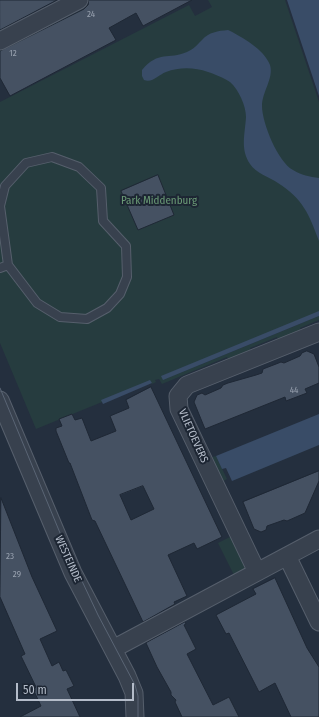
<!DOCTYPE html>
<style>
body{margin:0}
#map{position:relative;width:319px;height:717px;overflow:hidden;background:#242f3e;font-family:"Fira Sans Condensed",sans-serif}
canvas{display:block}
.scale{position:absolute;left:16px;top:683px;width:118px;height:18px;box-sizing:border-box;border:2px solid #b4bcc9;border-top:0;padding-left:5px;font-size:12px;line-height:14px;white-space:nowrap;color:#b4bcc9;-webkit-text-stroke:3px #1d2633;paint-order:stroke}
</style>
<div id="map">
<canvas width="319" height="717"></canvas>
<div class="scale">50 m</div>
</div>
<script>
const ctx = document.querySelector('canvas').getContext('2d');
ctx.lineJoin = 'round';
function fill(path, color) { ctx.fillStyle = color; ctx.fill(path, 'evenodd'); }
function strokePath(path, color, width, dash) { ctx.strokeStyle = color; ctx.lineWidth = width; ctx.lineCap = dash ? 'butt' : 'round'; ctx.setLineDash(dash || []); ctx.stroke(path); }
function drawText(font, color, halo, rows, align = 'center') {
  ctx.font = font + ' "Fira Sans Condensed",sans-serif'; ctx.lineWidth = 4; ctx.setLineDash([]); ctx.textBaseline = 'middle'; ctx.strokeStyle = halo; ctx.fillStyle = color; for (const [text, x, y, turn = 0] of rows) {
    ctx.save(); ctx.translate(x, y); ctx.rotate((+turn || 0) * Math.PI / 180); ctx.textAlign = isNaN(turn) ? turn : align; if (halo) ctx.strokeText(text, 0, 0); ctx.fillText(text, 0, 0); ctx.restore();
  }
}
fill(new Path2D(`
 M208 0H285L319 102V314L163 380 319 316V320L300 328 302 333 279 342 277 337 250 348 252 353 230 362 227 357 162 384 159 379 155 380 156 382 152 384 151 382 36 429 0 343V102L189 5 195 16 212 7Z
 M216 456 227 479 221 482 209 458Z
 M234 535 246 565 242 573 235 577 218 543Z`), '#263c3f');
fill(new Path2D(`
 M287 0H319V96Z
 M228 30C242 37 264 49 270 65 274 78 262 92 262 106 262 123 278 162 293 170 301 175 310 177 319 178V241C309 214 303 199 278 183 269 177 256 173 250 164 240 149 245 134 246 117 246 106 239 90 230 82 224 78 214 74 208 72 194 67 179 67 166 72 158 75 153 83 144 80L142 76V70C159 50 168 60 187 52 194 49 197 45 202 40 209 32 218 31 228 30Z
 M319 311V316L163 380 161 376Z
 M150 380 152 383 103 404 101 400Z
 M319 414V445L232 481 226 468 222 469 216 456Z`), '#394c67');
const building = new Path2D(`
 M0 0H57L0 30Z
 M89 0H192L143 26 136 13 109 28 116 40 10 96 0 78V51L84 9 88 5Z
 M158 175 174 215 138 230 121 191Z
 M307 351 314 354 319 367V383L305 389 307 393 286 401 285 397 205 429 194 402 197 395 202 393 205 395 221 388 223 385 228 383 256 375 262 373 263 369 276 364 281 362 284 363 300 356 302 353Z
 M151 387 222 537 197 549 194 543 168 555 187 596 174 602 175 604 143 622 95 521 92 520 70 463H69L56 431V428L62 426 59 419 72 414 75 420 82 418 91 441 116 431 110 416 129 408 126 400ZM143 486 154 509 131 520 120 495Z
 M319 471V481L305 513 287 521 284 520 267 526 266 530 261 532 254 529 243 502Z
 M1 498 32 577 57 631 40 639 52 666 59 662 63 671 66 670 74 686 67 689 80 717H20L41 706 33 689 36 687 21 656 25 654 0 597Z
 M275 578 307 648 319 667V717H291L275 683 259 692 229 633 226 634 216 615 256 594 253 589Z
 M185 622 186 624 184 625 196 649 187 654 213 705 229 697 239 717H182L175 702 176 700 171 695V692L157 667 146 643Z`);
fill(building, '#455162');
strokePath(building, '#1f2835', 1);
const service = new Path2D(`
 M52 157 79 167 101 188 103 221 126 246 127 277 120 294 107 308 87 319 60 317 37 303 8 265 0 206 5 186 26 163Z
 M0 268 8 265`);
const minor = new Path2D(`
 M0 41 79 0
 M0 400 73 573 127 676 134 693 135 717
 M287 556 319 622
 M257 572 179 409 178 396 187 385 319 332
 M113 649 319 539`);
strokePath(service, '#565f6c', 10);
strokePath(minor, '#565f6c', 19);
strokePath(service, '#38414e', 8);
strokePath(minor, '#38414e', 17);
strokePath(new Path2D(`
 M0 388 65 545 98 615 135 685 138 696V717`), '#5a6575', 1);
drawText('9px', '#98a1af', null, [
 ["24",91,14],
 ["12",13,53],
 ["44",294,390],
 ["23",10,556],
 ["29",17,574]
]);
drawText('11px', '#6b9a76', '#1d2633', [
 ["Park Middenburg",159,201]
]);
drawText('11px', '#b4bcc9', '#1d2633', [
 ["VLIETOEVERS",193,436,66],
 ["WESTEINDE",68,559,66]
]);
</script>
